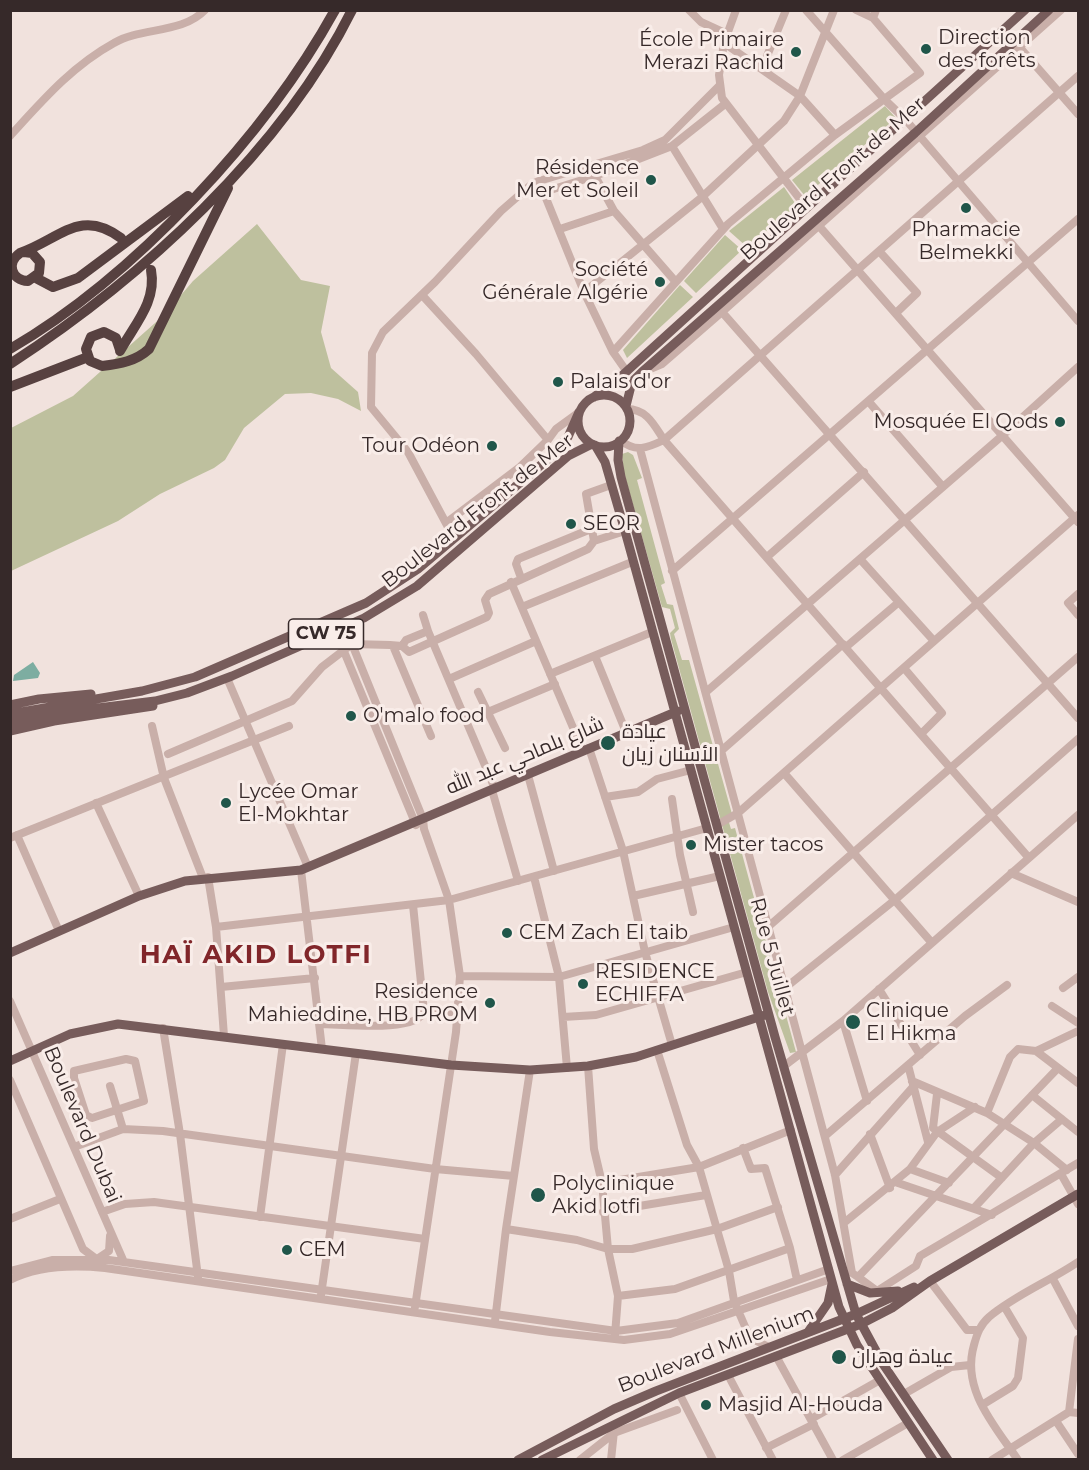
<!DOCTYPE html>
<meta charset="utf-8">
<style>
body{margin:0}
#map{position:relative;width:1089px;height:1470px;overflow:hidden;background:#f1e2dd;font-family:Montserrat,sans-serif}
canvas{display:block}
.frame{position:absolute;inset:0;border:12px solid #362929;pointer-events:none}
</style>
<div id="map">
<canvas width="1089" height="1470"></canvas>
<div class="frame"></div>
</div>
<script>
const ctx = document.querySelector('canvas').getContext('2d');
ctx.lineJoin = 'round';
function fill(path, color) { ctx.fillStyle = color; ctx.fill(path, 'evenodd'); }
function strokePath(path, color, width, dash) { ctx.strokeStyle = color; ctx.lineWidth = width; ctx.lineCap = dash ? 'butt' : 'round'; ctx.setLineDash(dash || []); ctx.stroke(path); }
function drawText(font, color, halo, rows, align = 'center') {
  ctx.font = font + ' Montserrat,Cairo,sans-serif'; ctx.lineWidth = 6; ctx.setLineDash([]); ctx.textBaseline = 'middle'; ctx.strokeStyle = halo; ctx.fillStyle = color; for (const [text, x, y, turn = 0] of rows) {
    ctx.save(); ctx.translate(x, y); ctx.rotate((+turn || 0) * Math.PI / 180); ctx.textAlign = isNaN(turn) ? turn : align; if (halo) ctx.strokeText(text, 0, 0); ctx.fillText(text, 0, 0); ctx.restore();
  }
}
fill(new Path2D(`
 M885 106 896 118 805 196 792 180Z
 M784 187 797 206 747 247 729 231Z
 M257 224 301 280 330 286 321 332 331 368 358 392 361 411 338 399 311 393 285 394 244 428 225 460 214 468 160 494 118 521 11 571V428L73 396 164 315 193 281Z
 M725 235 742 250 696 293 684 281Z
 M680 285 693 297 627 358 623 350Z
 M628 452 633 455 642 478 637 480 665 583 661 585 667 604 673 605 679 629 674 634 682 660H689L732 814 727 816 731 829 735 828 796 1052 790 1053 768 992 671 639 670 633 675 628 670 609 662 607 624 473 622 454Z`), '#bec09e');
fill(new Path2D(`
 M33 662 40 673 38 678 13 681 14 675Z`), '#7dada1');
strokePath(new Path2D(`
 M689 10 701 22 727 34
 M736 10 724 43 800 96 835 135
 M806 10 885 100 905 119 1078 321
 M856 10 873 18
 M724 43 719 75 722 98 806 207
 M1021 49 1078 114
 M762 68 786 10
 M10 136C42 101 72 66 114 43 141 27 182 34 205 10
 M672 146 725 104
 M595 176 672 146 723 229
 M539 181 643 150 665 140 720 85
 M544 192 595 176 614 211 560 229
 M614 211 675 281
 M819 226 1078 522
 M879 251 917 293 896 313
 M422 295 476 354 548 440 556 429 578 413
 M722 312 1078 718
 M613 352 584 292 702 197 784 121 800 96 834 10
 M627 372 613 352 728 224 835 135 920 73 873 18 876 10
 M643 372 662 364 722 312 1061 10
 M869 402 943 487
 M627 409C647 409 654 425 664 440L1029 858
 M620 440C636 453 647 448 664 440L1078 76
 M640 449 835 1175 852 1273 858 1277
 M446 523 520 467 548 440
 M460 533 448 527 408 452 371 407 372 353 383 332 435 282 501 211 532 184 539 181 584 292
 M594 541 586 494 611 485
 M767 557 864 472
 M860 559 934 641
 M672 571 1078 219
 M521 578 516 564 518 559 591 529
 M511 582 583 751
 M1078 594 1068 603 1078 615
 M522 607 632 562
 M423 615 428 631
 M351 623 352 644 423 819 424 829 449 900 460 976 456 1032 415 1307
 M327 634 337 639 343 649 416 825
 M393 646 431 736
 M402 646 406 640 428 631 495 789
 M846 647 899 602
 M595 656 626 732
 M904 668 942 713 921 734
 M550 674 652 632
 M227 678 308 867
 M449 679 536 641
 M478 692 505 748
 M706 692 1003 435 1078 367
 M488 712 555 684
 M152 726 164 778 203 878
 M589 748 623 851 645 952 672 1045
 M721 751 843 644
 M168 754 292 701 322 667 352 644 390 645 402 646 409 652 487 617 489 613 485 600 489 594 588 549 594 541 625 531
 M784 773 932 943
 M528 775 554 871
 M492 790 518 881
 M605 797 638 792 657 779 691 770
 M672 799 680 855 693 912
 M96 803 139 896
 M717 825 738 813 1078 515
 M17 835 59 931
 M10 838 289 726
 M301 870 322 1049
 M1011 873 1078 902
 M208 877 216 927 224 1036
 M534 877 559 977 567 1068
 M633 896 720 876
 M769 926 1078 657
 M216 927 449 900 707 828
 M460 976 559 977 734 927
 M221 987 315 978
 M785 988 896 899 1078 739
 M1063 988 1078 977
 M879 989 920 1055
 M10 1001 124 1262
 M1052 1006 1078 1023
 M424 1012H459
 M563 1017 596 1015 747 972
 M843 1021 867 1101
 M320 1024C343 1024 415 1033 424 1012L413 905
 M163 1028 180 1134 198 1277
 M657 1050 687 1145 699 1167 729 1271 734 1301 750 1338 769 1347
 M1036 1051 1078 1031
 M126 1059 135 1061 144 1101 92 1118 86 1115 74 1078V1071Z
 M908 1065 928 1142
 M588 1066 594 1149 602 1183 608 1249 618 1296 615 1335
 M784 1066 843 1021 1078 815
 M1058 1068 858 1277 877 1291 916 1266 920 1256 1078 1163
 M10 1080 83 1249 95 1258
 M912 1081 987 1113 1034 1143 1067 1170
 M110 1086 123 1129
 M937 1094 933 1128 1002 1178
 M1032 1095 1078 1132
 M987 1113 1010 1057 1018 1049 1036 1051 1078 1083
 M870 1134 890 1188
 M825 1136 965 1016 1007 985
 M74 1147 123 1129 163 1131 435 1169 514 1176
 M743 1148 751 1169 765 1168 790 1248 797 1280
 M910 1169 949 1183
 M1061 1174 1078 1204
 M835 1175 913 1087
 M895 1182 992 1215
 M602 1183 699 1167 791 1130
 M974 1208 1034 1143 1062 1119
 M102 1212 125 1204 154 1202 425 1239
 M603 1212 706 1195
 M260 1217 283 1044
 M10 1219 60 1199
 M845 1222 910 1169 937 1132 975 1107
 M506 1229 577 1240 608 1249H632L717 1229 778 1207
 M97 1259 109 1251 110 1236
 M10 1271 52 1260H109L616 1331 678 1323 829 1269
 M1053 1279 1078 1326
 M10 1280C39 1265 75 1265 105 1268L550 1332 624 1340 670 1334 831 1279
 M930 1281 967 1330H978
 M321 1295 356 1053
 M618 1296 675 1289 790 1248
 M495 1321 506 1229 530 1070
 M776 1356 833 1460
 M728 1375 773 1460
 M679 1393 713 1460
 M904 1394 951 1367 970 1365
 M982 1405 1013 1386 1018 1378 1023 1338 1004 1306
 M1069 1412 1078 1339
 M811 1419 880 1380
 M1056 1421 1078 1454
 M766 1448 814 1424
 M580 1460 614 1433 677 1410
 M611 1460 614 1431
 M843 1460 908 1423
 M992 1460 1069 1412 1078 1413
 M1018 1460C994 1425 961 1389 974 1345 977 1334 980 1325 989 1317 1015 1295 1050 1281 1078 1262`), '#c9afa9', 8);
strokePath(new Path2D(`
 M578 421a26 26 0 1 1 52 0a26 26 0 1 1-52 0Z
 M594 397 616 381 1025 10
 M626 406 632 382 642 372 915 133 1049 10
 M619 441 618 460 621 477 775 1037 856 1314 883 1364 948 1460
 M595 445 605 462 625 531 839 1307 857 1345 933 1460
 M10 705 39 699 91 694
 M10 714 142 691 195 677 366 603 418 569 548 459 568 437 579 412
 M10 722 49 714 155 701 187 693 232 676 364 618 417 586 568 456 592 444
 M10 731 54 721 153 706
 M10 953 139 896 185 881 301 870 678 711
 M10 1061 70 1034 118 1024 451 1065 530 1070 588 1066 636 1057 765 1015
 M847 1284 870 1293 898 1291
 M808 1332 828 1303 832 1284
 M518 1460 614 1409 656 1391 856 1314 914 1287
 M542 1460 679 1393 861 1324 892 1308 930 1281 1078 1194`), '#775c5b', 9);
strokePath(new Path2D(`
 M24 252 32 253 40 262 39 273 28 281C11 280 6 263 20 253 59 240 80 207 121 238
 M36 278 53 287 78 278 188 196
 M10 349C134 277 266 135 335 10
 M120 350 116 338 104 332 91 337 86 349 90 361 102 366C120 364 136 361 149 349L228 188
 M120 351C134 325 157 302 151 270
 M10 364C141 279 282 151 352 10
 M10 387 88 357`), '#574140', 10);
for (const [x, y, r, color] of [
 [926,49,6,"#20564a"],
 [796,52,6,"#20564a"],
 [651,180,6,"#20564a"],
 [966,208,6,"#20564a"],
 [660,282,6,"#20564a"],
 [558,382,6,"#20564a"],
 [1060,422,6,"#20564a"],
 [492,446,6,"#20564a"],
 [571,524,6,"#20564a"],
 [351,716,6,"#20564a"],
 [608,743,8,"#20564a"],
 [226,803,6,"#20564a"],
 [691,845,6,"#20564a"],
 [507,933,6,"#20564a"],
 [583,984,6,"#20564a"],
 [490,1003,6,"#20564a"],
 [853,1022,8,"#20564a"],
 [538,1195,8,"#20564a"],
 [287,1250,6,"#20564a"],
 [839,1357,8,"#20564a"],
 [706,1405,6,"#20564a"]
]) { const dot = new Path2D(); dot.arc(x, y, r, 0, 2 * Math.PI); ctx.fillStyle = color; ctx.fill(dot); strokePath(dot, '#f9ede9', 2); }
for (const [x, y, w] of [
 [326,634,75]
]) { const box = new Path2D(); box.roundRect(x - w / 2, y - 15, w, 30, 4.5); ctx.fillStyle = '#f9ede9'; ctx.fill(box); strokePath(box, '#362929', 1.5); }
drawText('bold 18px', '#362929', null, [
 ["CW 75",326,634]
]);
drawText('20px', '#362929', '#f9ede9', [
 ["Direction",938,38],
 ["des forêts",938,61],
 ["École Primaire",784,40,"right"],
 ["Merazi Rachid",784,63,"right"],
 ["Résidence",639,168,"right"],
 ["Mer et Soleil",639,191,"right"],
 ["Pharmacie",966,230,"center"],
 ["Belmekki",966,253,"center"],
 ["Société",648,270,"right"],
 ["Générale Algérie",648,293,"right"],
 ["Palais d'or",570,382],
 ["Mosquée El Qods",1048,422,"right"],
 ["Tour Odéon",480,446,"right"],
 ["SEOR",583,524],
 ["O'malo food",363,716],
 ["عيادة",622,732],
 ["الأسنان زيان",622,755],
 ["Lycée Omar",238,792],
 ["El-Mokhtar",238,815],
 ["Mister tacos",703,845],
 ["CEM Zach El taib",519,933],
 ["RESIDENCE",595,972],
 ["ECHIFFA",595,995],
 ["Residence",478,992,"right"],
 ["Mahieddine, HB PROM",478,1015,"right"],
 ["Clinique",866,1011],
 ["El Hikma",866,1034],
 ["Polyclinique",552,1184],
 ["Akid lotfi",552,1207],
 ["CEM",299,1250],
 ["عيادة وهران",852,1357],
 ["Masjid Al-Houda",718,1405]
], 'left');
drawText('20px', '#362929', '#f9ede9', [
 ["Boulevard Front de Mer",833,179,-41],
 ["Boulevard Front de Mer",478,511,-38],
 ["شارع بلماحي عبد الله",525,756,-23],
 ["Rue 5 Juillet",772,957,75],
 ["Boulevard Dubai",82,1125,67],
 ["Boulevard Millenium",716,1350,-21]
]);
ctx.letterSpacing = '1.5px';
drawText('bold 26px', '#81262a', '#f9ede9', [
 ["HAÏ AKID LOTFI",256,955]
]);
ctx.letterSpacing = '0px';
</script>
